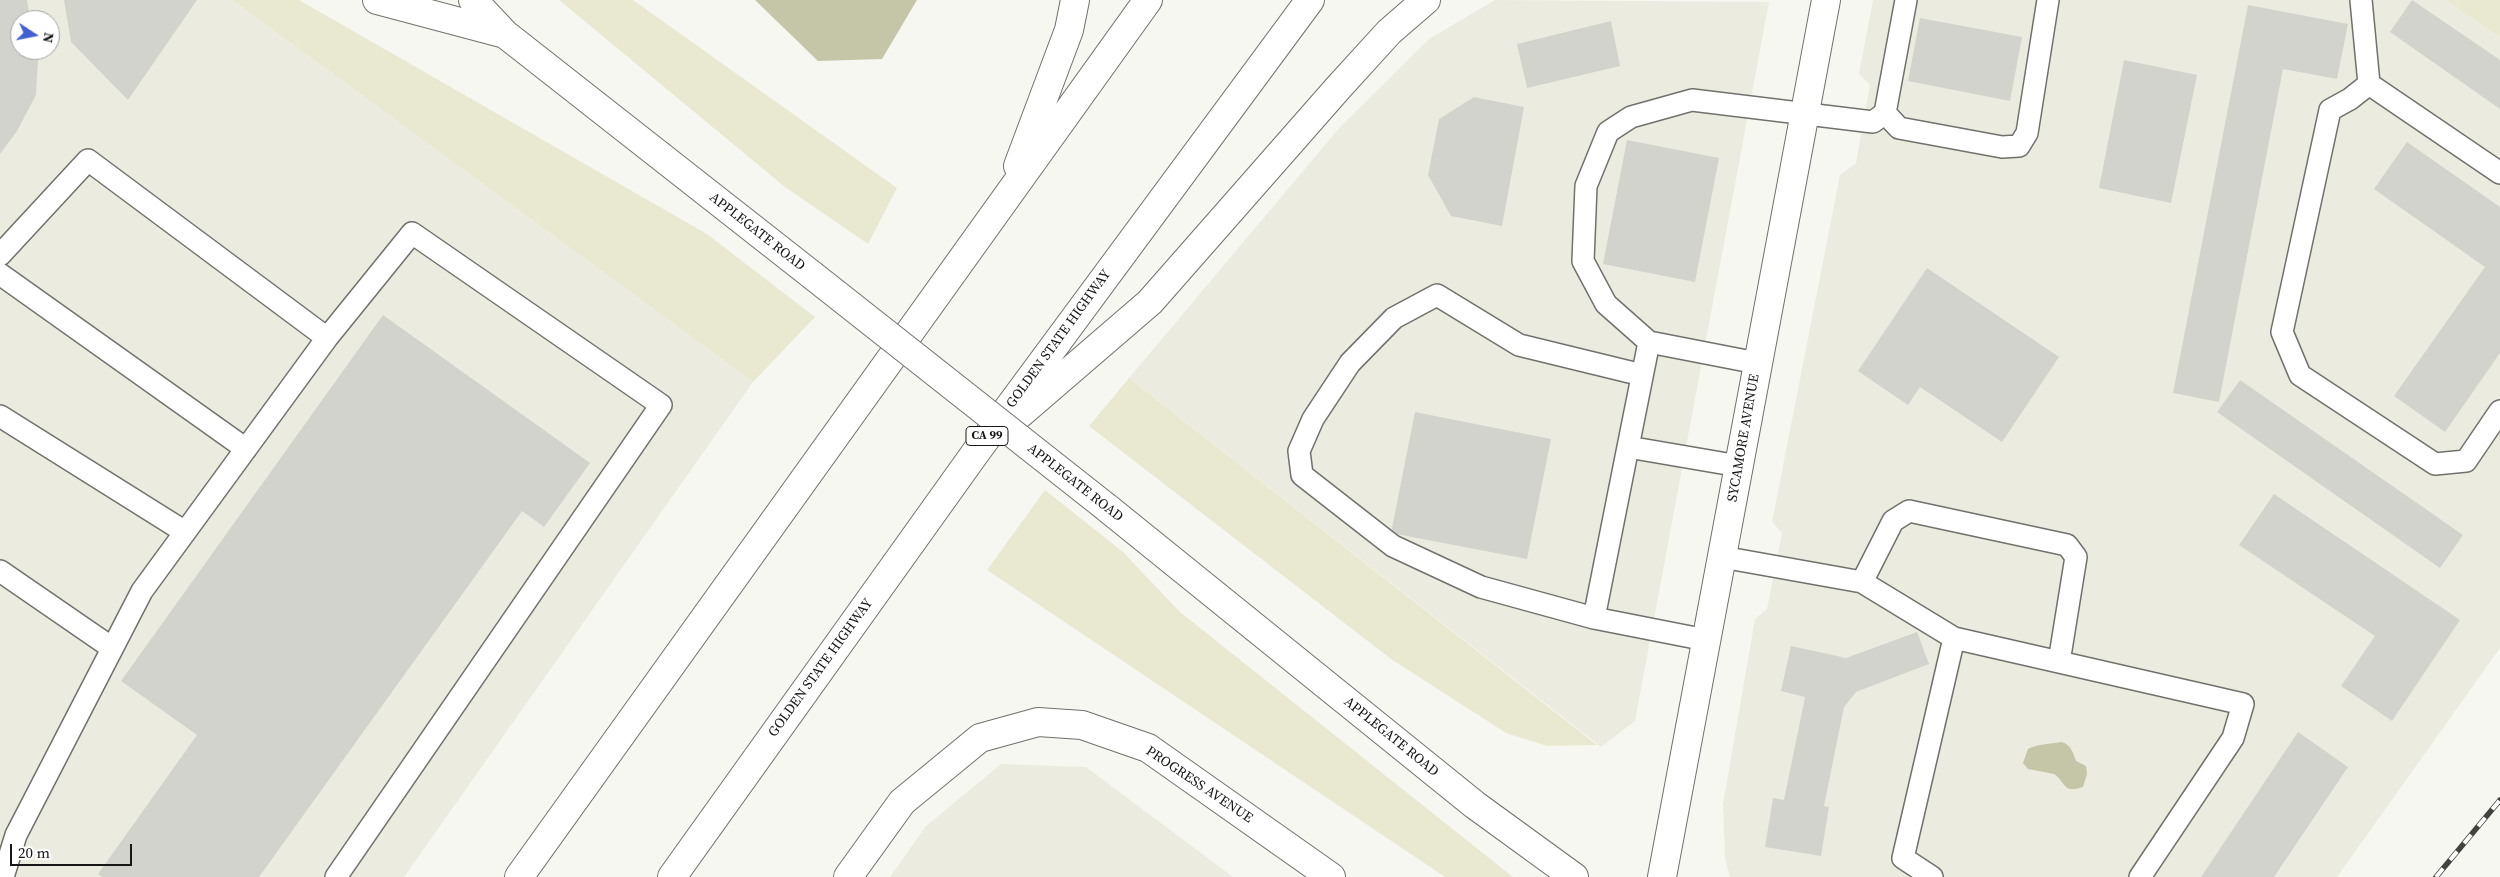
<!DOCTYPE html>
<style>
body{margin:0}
#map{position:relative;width:2500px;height:877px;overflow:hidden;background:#f7f7f2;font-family:"Source Serif 4",serif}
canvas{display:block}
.north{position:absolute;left:10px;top:10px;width:50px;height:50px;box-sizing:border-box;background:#fff;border:1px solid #a2a2a1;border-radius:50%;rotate:101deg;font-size:14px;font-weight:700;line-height:20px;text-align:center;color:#171715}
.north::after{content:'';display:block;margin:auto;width:18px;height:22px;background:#4161d3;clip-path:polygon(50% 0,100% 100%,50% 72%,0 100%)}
.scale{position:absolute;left:10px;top:844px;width:122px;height:22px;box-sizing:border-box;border:2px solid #171715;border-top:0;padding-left:6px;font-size:15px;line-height:18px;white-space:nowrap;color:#171715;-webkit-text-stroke:4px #fff;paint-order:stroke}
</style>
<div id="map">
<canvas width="2500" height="877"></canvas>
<div class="north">N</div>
<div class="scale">20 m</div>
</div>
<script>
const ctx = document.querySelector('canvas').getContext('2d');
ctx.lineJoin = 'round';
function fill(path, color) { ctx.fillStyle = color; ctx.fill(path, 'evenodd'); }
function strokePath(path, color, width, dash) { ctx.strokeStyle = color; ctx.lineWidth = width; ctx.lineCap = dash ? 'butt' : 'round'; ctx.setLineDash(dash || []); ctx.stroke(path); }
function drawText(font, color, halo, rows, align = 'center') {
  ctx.font = font + ' "Source Serif 4",serif'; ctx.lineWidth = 4; ctx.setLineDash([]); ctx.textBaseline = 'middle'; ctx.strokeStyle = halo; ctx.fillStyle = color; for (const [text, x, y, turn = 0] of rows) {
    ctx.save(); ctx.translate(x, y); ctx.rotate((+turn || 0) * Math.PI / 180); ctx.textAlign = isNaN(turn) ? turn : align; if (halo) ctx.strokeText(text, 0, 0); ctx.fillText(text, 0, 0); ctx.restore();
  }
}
fill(new Path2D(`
 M0 0H232L753 382 404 877H0ZM20 20H50V50H20Z
 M1495 0 1769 2 1635 721 1601 747 1129 378 1340 127 1429 39Z
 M1873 0H2446L2500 38V648L2337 877H1730L1725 858 1723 804 1755 619 1767 609 1782 533 1772 522 1840 175 1856 163 1870 85 1859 74Z
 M1001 764 1086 767 1233 877H890L926 826Z`), '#ebecdf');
fill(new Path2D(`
 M232 0H299L707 234 815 317 753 382Z
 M559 0H633L897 188 868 244 785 187Z
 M2446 0H2500V38Z
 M1129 378 1597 745 1547 746 1506 733 1391 659 1089 426Z
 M1045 490 1123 552 1180 612 1513 877H1445L987 570Z`), '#e9e9d2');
fill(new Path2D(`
 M755 0H917L882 59 818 61Z
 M2061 742C2071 744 2073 753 2076 761L2086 766 2087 774 2083 787C2062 794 2067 783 2054 774L2028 769 2023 763 2028 749C2038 744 2050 744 2061 742Z`), '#c5c5a7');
fill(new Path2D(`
 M0 0H27L30 20H20V50H36L38 61 36 95 17 131 0 154Z
 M64 0H197L128 100 71 42Z
 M2412 0 2500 60V109L2390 32Z
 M2248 5 2348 24 2337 79 2283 69 2219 402 2173 393Z
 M1920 18 2022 37 2010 101 1908 81Z
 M1611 21 1620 66 1527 88 1517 44Z
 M2124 60 2197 75 2171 203 2099 188Z
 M1474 97 1524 107 1502 226 1451 216 1428 175 1439 119Z
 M1627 140 1719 158 1695 282 1603 264Z
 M2407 142 2500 207V353L2445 432 2394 396 2485 267 2374 189Z
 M1927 268 2059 357 2002 442 1920 387 1908 405 1858 371Z
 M383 315 590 463 544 527 522 511 259 877H102L98 874 197 735 121 681Z
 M2240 380 2463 535 2440 568 2217 412Z
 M1415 412 1551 439 1527 559 1391 533Z
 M2274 494 2460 620 2392 721 2341 686 2375 636 2239 545Z
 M1917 632 1929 664 1856 692 1844 707 1824 806 1829 807 1821 856 1765 847 1773 798 1784 800 1805 697 1781 691 1791 646 1846 658Z
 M2298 732 2348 767 2274 877H2201Z`), '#d3d3ce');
const lane = new Path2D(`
 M2361 0 2369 84
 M1885 113 1899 128 2002 147 2019 146 2027 133 2048 0
 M2500 173 2369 84 2350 99 2330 110 2282 332 2300 375 2435 464 2466 461 2500 411
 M0 255 88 160 327 338 412 233 661 405 336 877
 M0 274 246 449
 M1649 342 1606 304 1583 261 1586 186 1608 132 1631 117 1692 100 1873 122 1885 113 1906 0
 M0 416 185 532
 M1628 447 1649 342 1757 363
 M1722 557 1862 582 1954 638 2243 704 2233 738 2140 877
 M0 571 112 648
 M1862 582 1893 521 1909 511 2067 545 2076 557 2059 662
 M1594 618 1481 587 1393 546 1302 475 1299 451 1313 419 1350 363 1394 318 1437 295 1519 345 1642 375
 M1706 640 1594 618 1628 447 1739 466
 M3 877 16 835 142 591 327 338
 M1932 877 1903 858 1954 638`);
const street = new Path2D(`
 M848 877 902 802 980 738 1038 722 1082 725 1148 748 1331 877`);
const secondary = new Path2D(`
 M377 0 505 34
 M473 0 505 34 812 275
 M1106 507 1475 805 1574 877
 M1662 877 1826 0`);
const highway = new Path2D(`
 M1018 166 1069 30 1075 0
 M1013 420 1150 302 1338 88 1389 32 1426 0
 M519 877 1148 0
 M672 877 976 452 1310 0`);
strokePath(lane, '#70716c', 24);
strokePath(street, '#70716c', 30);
strokePath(secondary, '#70716c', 30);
strokePath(highway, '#70716c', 30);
strokePath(lane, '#fff', 21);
strokePath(street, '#fff', 28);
strokePath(secondary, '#fff', 28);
strokePath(highway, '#fff', 28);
const rail = new Path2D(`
 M2436 877 2500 800`);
strokePath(rail, '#42423f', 5.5);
strokePath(rail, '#fff', 4, [11]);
const secondaryBridge = new Path2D(`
 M812 275 1106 507`);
strokePath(secondaryBridge, '#70716c', 30, []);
strokePath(secondaryBridge, '#fff', 28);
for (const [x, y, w] of [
 [987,436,42]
]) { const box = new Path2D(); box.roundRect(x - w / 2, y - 9.5, w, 19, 4); ctx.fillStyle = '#fff'; ctx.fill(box); strokePath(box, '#171715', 1); }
drawText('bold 12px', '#171715', null, [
 ["CA 99",987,436]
]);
drawText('14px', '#171715', '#fff', [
 ["APPLEGATE ROAD",757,232,38],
 ["GOLDEN STATE HIGHWAY",1059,339,-54],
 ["SYCAMORE AVENUE",1744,438,-80],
 ["APPLEGATE ROAD",1075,483,38],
 ["GOLDEN STATE HIGHWAY",821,668,-54],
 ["APPLEGATE ROAD",1391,737,39],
 ["PROGRESS AVENUE",1199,785,34]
]);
</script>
